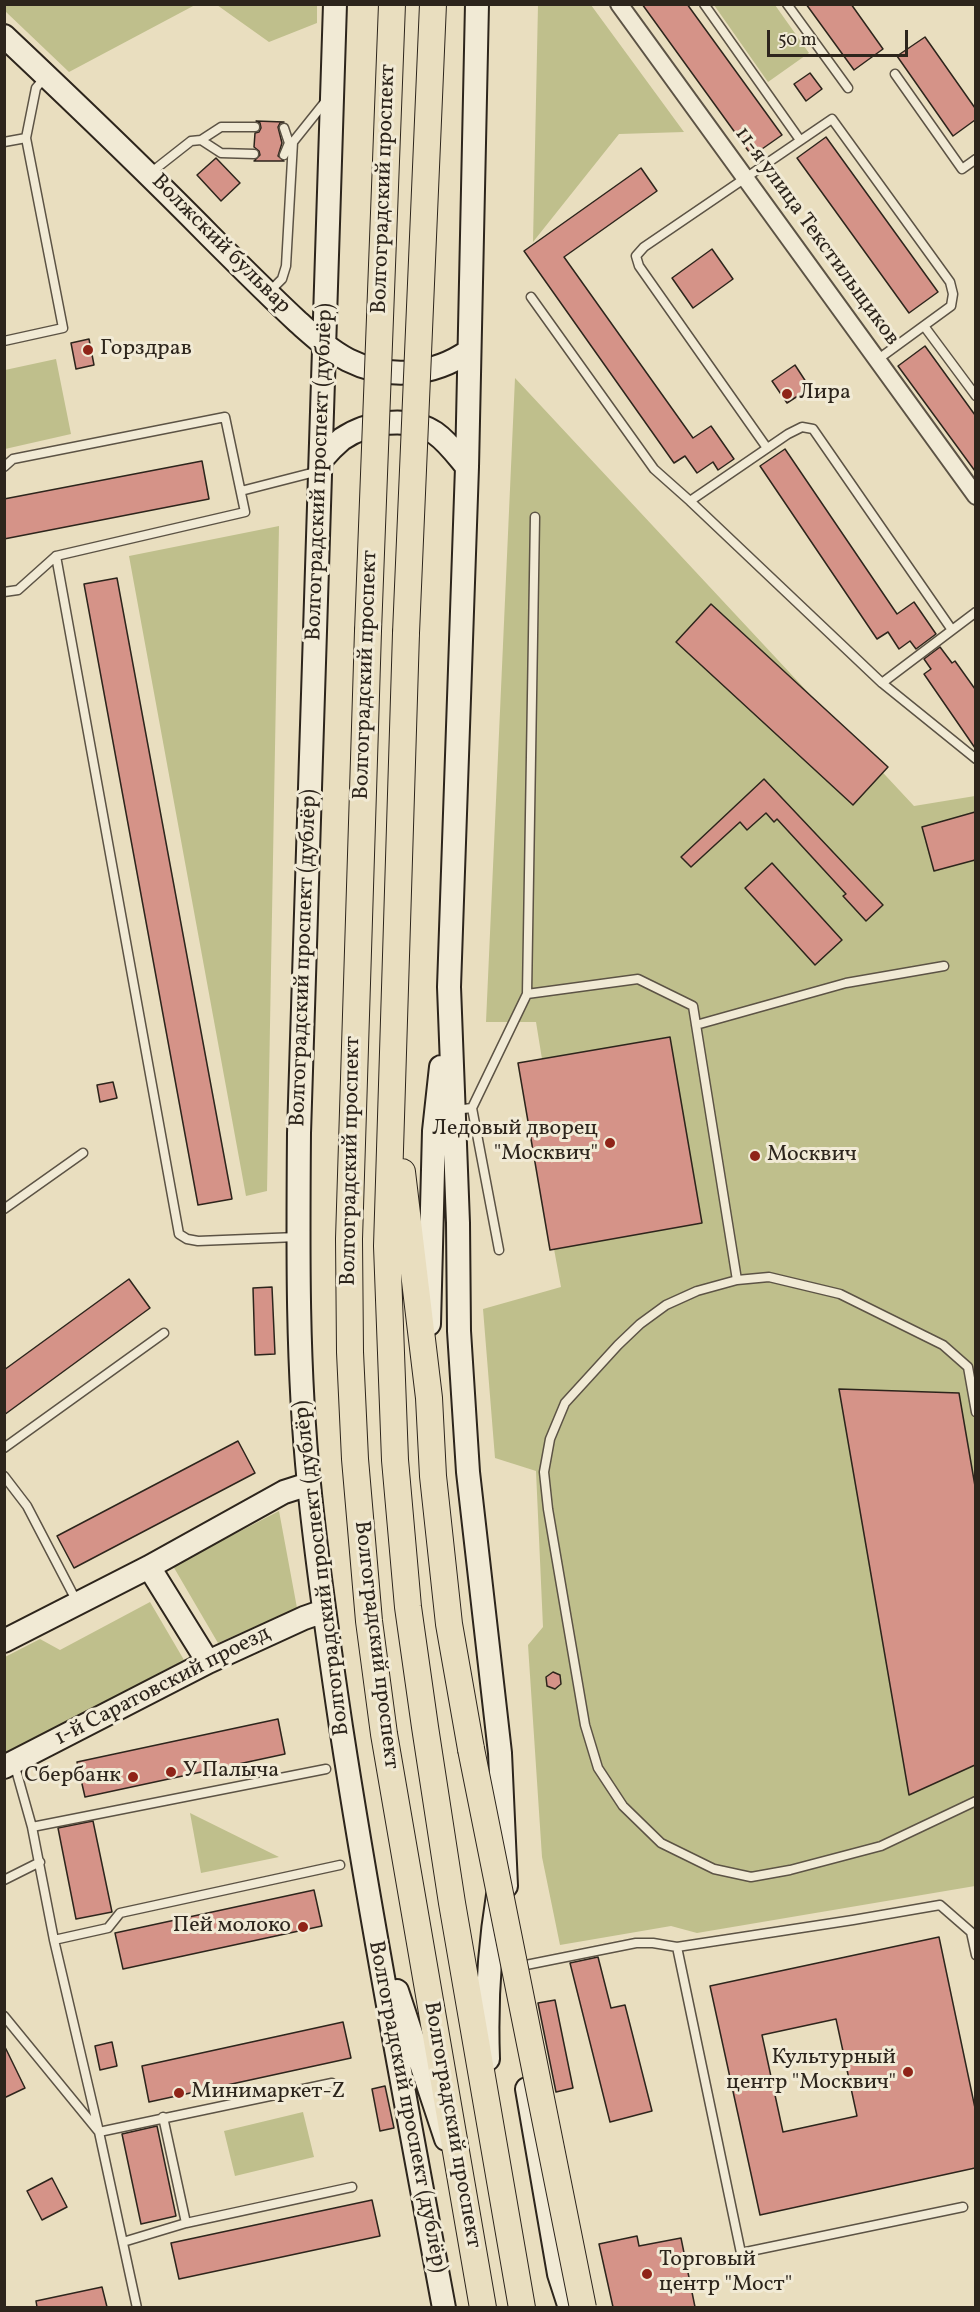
<!DOCTYPE html>
<meta charset="utf-8">
<style>
body{margin:0}
#map{position:relative;width:980px;height:2312px;overflow:hidden;background:#e9debf;font-family:Vollkorn,serif}
canvas{display:block}
.frame{position:absolute;inset:0;border:6px solid #2d251c;pointer-events:none}
.scale{position:absolute;left:767px;top:30px;width:141px;height:27px;box-sizing:border-box;border:3px solid #2d251c;border-top:0;padding-left:8px;font-size:18px;line-height:21px;white-space:nowrap;color:#2d251c;-webkit-text-stroke:4px #f1ead5;paint-order:stroke}
</style>
<div id="map">
<canvas width="980" height="2312"></canvas>
<div class="frame"></div>
<div class="scale">50 m</div>
</div>
<script>
const ctx = document.querySelector('canvas').getContext('2d');
ctx.lineJoin = 'round';
function fill(path, color) { ctx.fillStyle = color; ctx.fill(path, 'evenodd'); }
function strokePath(path, color, width, dash) { ctx.strokeStyle = color; ctx.lineWidth = width; ctx.lineCap = dash ? 'butt' : 'round'; ctx.setLineDash(dash || []); ctx.stroke(path); }
function drawText(font, color, halo, rows, align = 'center') {
  ctx.font = font + ' Vollkorn,serif'; ctx.lineWidth = 6; ctx.setLineDash([]); ctx.textBaseline = 'middle'; ctx.strokeStyle = halo; ctx.fillStyle = color; for (const [text, x, y, turn = 0] of rows) {
    ctx.save(); ctx.translate(x, y); ctx.rotate((+turn || 0) * Math.PI / 180); ctx.textAlign = isNaN(turn) ? turn : align; if (halo) ctx.strokeText(text, 0, 0); ctx.fillText(text, 0, 0); ctx.restore();
  }
}
fill(new Path2D(`
 M4 5 5 4 195 5 69 72 5 11Z
 M217 5H317V23L269 42Z
 M538 5H591L684 132 619 134 533 242Z
 M714 5H775L809 53 768 82Z
 M56 359 71 434 5 449V370Z
 M515 378 914 806 975 796V1886L697 1933 671 1926 560 1945 542 1857 528 1645 543 1627 536 1471 495 1458 483 1309 561 1287 554 1249 542 1059 536 1022H486Z
 M279 526 267 1191 246 1196 129 556Z
 M279 1511 297 1608 218 1643 173 1566Z
 M150 1602 184 1660 5 1755V1657L40 1639 60 1650Z
 M190 1813 279 1857 201 1873Z
 M303 2112 314 2157 235 2176 224 2131Z`), '#bfbf8c');
const building = new Path2D(`
 M642 4H687L782 135 752 156Z
 M806 4H851L883 49 854 70Z
 M925 37 975 108V120L953 136 897 56Z
 M810 73 822 89 806 101 794 84Z
 M256 121 284 122 280 123 278 127 282 143 278 156 284 161H254L260 155 259 151 254 147 255 133 259 132 261 128 260 123Z
 M826 137 938 292 909 313 797 158Z
 M216 158 240 183 221 201 197 175Z
 M641 168 657 191 564 257 693 438 711 426 734 459 718 470 713 462 697 473 685 456 674 463 524 251Z
 M712 249 733 279 693 308 672 278Z
 M89 339 94 365 76 369 71 343Z
 M925 346 975 415V471L898 366Z
 M795 365 810 388 787 403 772 381Z
 M785 449 897 614 914 602 936 634 916 649 910 641 899 649 888 632 877 639 760 466Z
 M202 461 209 499 4 539V499Z
 M117 578 232 1199 198 1205 84 584Z
 M711 604 888 767 853 805 676 642Z
 M940 647 952 663 955 661 975 689V748L924 674 931 669 924 659Z
 M764 779 883 905 866 921 843 896 846 894 777 819 774 822 766 813 747 830 740 822 691 867 681 857Z
 M975 812V860L934 871 922 827Z
 M772 863 842 940 815 965 745 888Z
 M670 1037 702 1223 550 1250 518 1063Z
 M113 1082 117 1098 100 1102 97 1085Z
 M129 1279 150 1308 4 1415V1370Z
 M272 1287 275 1354 255 1355 253 1288Z
 M839 1389 959 1393 975 1486V1765L909 1795Z
 M238 1441 255 1473 74 1568 57 1536Z
 M553 1672 560 1675 561 1684 555 1689 547 1686 546 1677Z
 M278 1719 285 1754 85 1797 77 1762Z
 M93 1821 112 1912 76 1919 58 1828Z
 M314 1890 322 1926 123 1969 115 1933Z
 M939 1937 975 2108V2168L760 2215 710 1986ZM836 2019 857 2116 783 2132 762 2035Z
 M598 1957 611 2008 625 2005 652 2111 610 2122 570 1963Z
 M555 2000 573 2088 556 2092 538 2003Z
 M343 2022 351 2058 149 2102 142 2066Z
 M112 2042 117 2066 100 2070 95 2046Z
 M4 2045 25 2088 4 2098Z
 M385 2086 394 2128 380 2131 372 2089Z
 M157 2126 176 2216 141 2224 122 2134Z
 M52 2178 67 2207 42 2220 27 2191Z
 M372 2200 380 2236 179 2279 171 2243Z
 M637 2236 639 2246 681 2238 695 2307H613L599 2244Z
 M102 2287 107 2307H37L36 2301Z`);
fill(building, '#d59388');
strokePath(building, '#2d251c', 1.5);
const lane = new Path2D(`
 M704 4 800 140
 M787 4 848 88
 M895 74 962 169 976 159
 M284 128 289 143
 M201 140 221 153 254 154
 M4 142 26 138
 M284 155 289 143 293 142 325 102
 M149 174 191 141 201 140 221 127H255
 M268 293 282 279 286 266 293 142
 M531 297 654 469 690 501 882 683 976 759
 M924 326 976 396
 M4 341 63 328 26 138 36 88 46 76
 M767 448 639 266 636 256 644 247 832 119 950 282 953 294 951 306 877 360
 M4 467 13 459 225 417 245 512 56 556 18 590 4 592
 M241 491 319 471
 M690 501 788 434 802 427 813 429 952 630
 M56 556 179 1234 187 1239 198 1241 297 1237
 M882 683 976 612
 M527 994 535 517
 M696 1025 846 983 944 966
 M472 1108 527 994 638 979 693 1006 737 1280
 M454 1110 472 1108 499 1250
 M4 1209 83 1153
 M976 1412 968 1367 943 1345 840 1294 769 1277 737 1280 697 1291 666 1305 640 1324 618 1345 565 1403 550 1439 544 1472 548 1509 585 1725 598 1768 623 1806 661 1843 714 1869 751 1877 790 1870 881 1846 976 1801
 M4 1448 164 1333
 M4 1476 27 1506 77 1602
 M14 1763 32 1827 54 1940 99 2132 332 2083
 M32 1827 326 1769
 M4 1880 40 1862
 M54 1940 108 1928 120 1913 340 1865
 M677 1947 741 2253 963 2207
 M516 1967 636 1943H653L677 1947 853 1920 940 1905 971 1932 976 1955
 M4 2016 99 2132 137 2308
 M163 2117 186 2223
 M123 2242 186 2223 352 2187`);
const street = new Path2D(`
 M619 4 976 496`);
const secondary = new Path2D(`
 M335 4 299 1133C298 1250 297 1368 309 1484 317 1566 329 1646 341 1727 371 1921 408 2114 444 2308
 M477 4 467 467 449 987 458 1223 459 1331 468 1472 500 1753 506 1886
 M4 36C74 102 143 168 210 236 239 265 268 294 298 322 314 336 329 350 348 360 388 380 433 376 469 351
 M322 459C328 452 335 445 342 439 367 422 408 415 435 433 448 442 457 455 467 467
 M429 1324 434 1131 441 1067
 M149 1567 208 1662
 M4 1641 149 1567 284 1492 309 1484
 M4 1767 208 1662 304 1618 324 1611
 M397 1991 446 2139
 M488 2059C486 2003 489 1950 498 1895
 M527 2089 559 2274 570 2308`);
const primary = new Path2D(`
 M368 631 349 1239 350 1352 355 1459 369 1621 384 1734 483 2308
 M406 633 387 1246 395 1460 408 1607 425 1727 452 1903 522 2308
 M402 1172 429 1398 433 1476 449 1624 471 1749`);
strokePath(lane, '#5c5345', 11);
strokePath(street, '#5c5345', 20);
strokePath(secondary, '#2d251c', 26);
strokePath(primary, '#2d251c', 28);
strokePath(lane, '#f1ead5', 8);
strokePath(street, '#f1ead5', 16);
strokePath(secondary, '#f1ead5', 22);
strokePath(primary, '#e9debf', 26);
const primaryBridge = new Path2D(`
 M368 631 392 4
 M406 633 433 4
 M471 1749 583 2308`);
strokePath(primaryBridge, '#2d251c', 28, []);
strokePath(primaryBridge, '#e9debf', 26);
for (const [x, y, r, color] of [
 [88,350,6,"#8f2418"],
 [787,394,6,"#8f2418"],
 [610,1143,6,"#8f2418"],
 [755,1156,6,"#8f2418"],
 [171,1772,6,"#8f2418"],
 [133,1777,6,"#8f2418"],
 [303,1927,6,"#8f2418"],
 [908,2072,6,"#8f2418"],
 [179,2093,6,"#8f2418"],
 [647,2274,6,"#8f2418"]
]) { const dot = new Path2D(); dot.arc(x, y, r, 0, 2 * Math.PI); ctx.fillStyle = color; ctx.fill(dot); strokePath(dot, '#f1ead5', 2); }
drawText('22px', '#2d251c', '#f1ead5', [
 ["Волгоградский проспект",385,189,-88],
 ["11-я улица Текстильщиков",816,237,54],
 ["Волжский бульвар",220,245,45],
 ["Волгоградский проспект (дублёр)",321,472,-88],
 ["Волгоградский проспект",367,675,-88],
 ["Волгоградский проспект (дублёр)",305,958,-88],
 ["Волгоградский проспект",352,1161,-89],
 ["Волгоградский проспект (дублёр)",323,1568,-97],
 ["Волгоградский проспект",375,1645,83],
 ["1-й Саратовский проезд",163,1687,-27],
 ["Волгоградский проспект (дублёр)",406,2107,79],
 ["Волгоградский проспект",451,2125,80]
]);
drawText('22px', '#2d251c', '#f1ead5', [
 ["Горздрав",100,350],
 ["Лира",799,394],
 ["Ледовый дворец",598,1130,"right"],
 ["\"Москвич\"",598,1155,"right"],
 ["Москвич",767,1156],
 ["У Палыча",183,1772],
 ["Сбербанк",121,1777,"right"],
 ["Пей молоко",291,1927,"right"],
 ["Культурный",896,2059,"right"],
 ["центр \"Москвич\"",896,2084,"right"],
 ["Минимаркет-Z",191,2093],
 ["Торговый",659,2261],
 ["центр \"Мост\"",659,2286]
], 'left');
</script>
